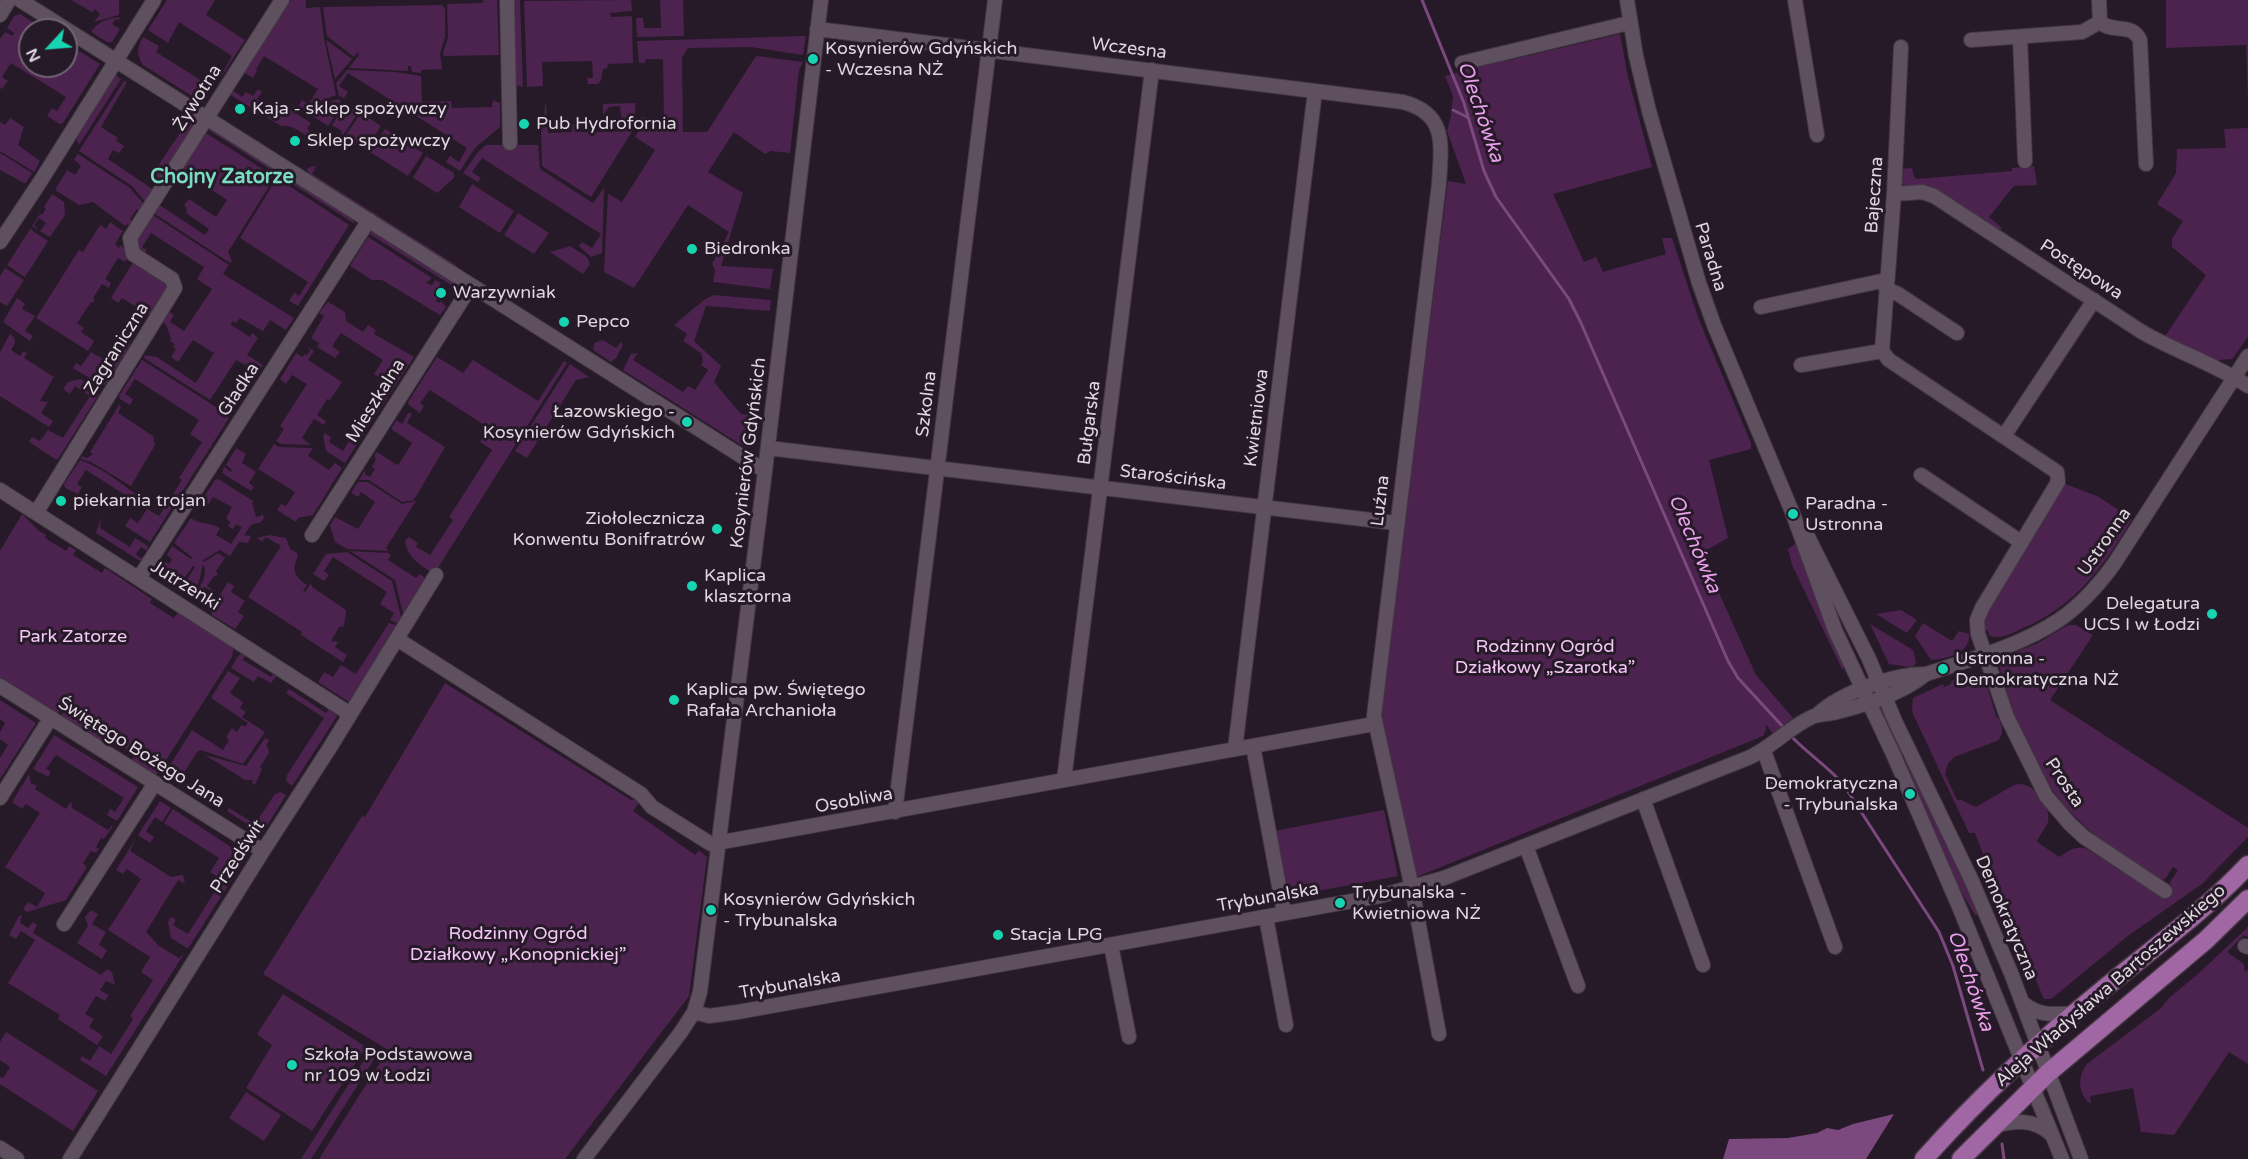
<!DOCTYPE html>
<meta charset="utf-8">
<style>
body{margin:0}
#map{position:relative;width:2248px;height:1159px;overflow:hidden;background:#271a28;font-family:"Varela Round",sans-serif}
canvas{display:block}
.north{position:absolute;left:18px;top:18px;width:60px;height:60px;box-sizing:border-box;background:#271a28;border:2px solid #716571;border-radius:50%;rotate:244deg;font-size:16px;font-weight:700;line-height:24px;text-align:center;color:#dfd6df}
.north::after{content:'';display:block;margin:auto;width:21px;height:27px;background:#18d5b2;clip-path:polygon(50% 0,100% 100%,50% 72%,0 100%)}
</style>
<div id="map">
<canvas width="2248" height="1159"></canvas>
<div class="north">N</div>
</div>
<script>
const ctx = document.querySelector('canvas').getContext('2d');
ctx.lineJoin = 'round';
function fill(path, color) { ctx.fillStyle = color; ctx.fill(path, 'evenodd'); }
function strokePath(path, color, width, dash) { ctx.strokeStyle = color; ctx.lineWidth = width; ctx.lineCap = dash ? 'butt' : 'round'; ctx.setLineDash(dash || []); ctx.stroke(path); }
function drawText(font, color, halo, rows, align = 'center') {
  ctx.font = font + ' "Varela Round",sans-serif'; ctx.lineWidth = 6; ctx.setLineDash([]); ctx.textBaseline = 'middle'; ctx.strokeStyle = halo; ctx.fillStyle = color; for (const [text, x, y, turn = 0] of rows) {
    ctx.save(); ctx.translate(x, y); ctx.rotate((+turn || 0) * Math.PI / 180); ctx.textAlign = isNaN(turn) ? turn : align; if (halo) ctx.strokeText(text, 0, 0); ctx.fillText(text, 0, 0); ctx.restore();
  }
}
fill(new Path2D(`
 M71 0H119V15L94 22 100 14 95 9 92 12Z
 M167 0H215L206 15 245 40 221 77 212 72 216 65 224 70 232 56 179 22 168 43 148 30Z
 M293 0H306V8L320 7 324 39 336 95 301 109 298 107 302 100 309 104 318 89 264 56 256 70 257 71 253 78 240 70 288 1Z
 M483 0H497L499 55 444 56 443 53 448 38 447 4 483 3Z
 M512 0H520L523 87 515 85Z
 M631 0 632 11 610 13 611 17 632 16 633 63 608 64 607 68 603 69 601 80 598 84H588L587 78H593L592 61 542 62 543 86 527 87 524 1Z
 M660 0H683L684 36 637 37 636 18H643L644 28H661Z
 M2166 0H2248V98L2246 45 2166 48Z
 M442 5 445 8V37L440 54 442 69 421 70V73L412 72 411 66H408V71L349 68 358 56 359 57 358 52 354 57 327 36 323 7Z
 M20 14 45 30H30V66H66V43L100 64 63 123 60 124 47 116 52 108 57 111 66 97 11 63 2 77 8 81 2 89 0 88V39L5 32 13 36 14 33 7 28 14 16Z
 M120 17 119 20 116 19 112 24 120 29 112 42H107L91 32C99 21 106 19 120 17Z
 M1620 34 1628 77 1652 167 1553 194 1584 262 1596 257 1603 272 1666 254 1662 238H1672L1699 320 1751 443V449L1709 460 1728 538 1701 553 1756 675 1793 718 1773 734 1766 724V729L1763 736 1414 878 1379 724 1448 181 1466 184 1447 131 1451 116 1453 96 1445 76C1466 71 1489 61 1510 60Z
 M806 36 803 55 751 47 688 48 682 58 683 132H707L756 56 803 62 799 70 790 153 771 151 765 154 734 132 708 172 743 193 721 266 773 269 770 289 713 282 715 270 712 264 729 232 688 205 634 288 604 272 608 194 622 202 655 150 635 137 640 128V117H646L647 122 664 121 663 59H646L645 63H639L637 41Z
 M143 37 159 46 156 52 213 88 211 91 205 87 199 97 205 101 203 103 143 65C136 55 137 47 143 37Z
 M326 40 352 59 335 79Z
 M347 70 395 72 421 76 422 102 451 101 452 108 492 107 493 100 500 103V127L475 148 460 171 446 162 450 156 459 162 467 148 348 73 339 86 348 92 344 98 339 96 336 83Z
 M116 75 121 79 79 145 75 136 112 78Z
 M124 81 127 82 101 127 118 138 116 141 124 146 119 153 113 150 108 159 157 192 148 205 132 186 79 151Z
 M258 89 262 92 257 99 270 107 275 100 311 123 307 129 311 132 308 137C300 131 290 124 281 126L229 94 232 90 242 97 246 92 253 96Z
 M338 99 343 103 328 126 305 111Z
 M635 103V126L626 129 622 123 620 106 609 107 603 115V104Z
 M345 104 359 112 343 135 341 134 342 131 332 125Z
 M545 105H546L548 133 572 132V124H574L575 132H605V123H608L609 132 633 130 591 197 542 166 541 128 544 120Z
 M361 113 381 126 366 150 345 136Z
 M10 118 24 127 18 145 40 161 34 172 0 151V122L5 125Z
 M188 121 197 127 156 184 158 180 151 176Z
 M212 127 351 216 355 224 207 129Z
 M2248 128V337L2232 359 2218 360 2217 362 2164 338 2206 275 2172 247V239L2183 221 2157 204 2176 173 2177 149 2226 148 2224 129Z
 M385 129 423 153 408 176 370 152Z
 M206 133 275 177 228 252 232 261 230 263 152 212 158 204 205 235 209 229 186 213 187 209 184 205 189 199 216 217 227 200 181 169Z
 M486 145H538L540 169 593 203 604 188 602 253 591 257 579 246 582 242 592 248 601 234 482 158 472 172 481 178 478 182 463 173 478 152Z
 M0 153 32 173 26 183H24L0 170Z
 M78 154 130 188 147 208 144 213 137 209 130 219 135 226 134 228 127 224 125 226 93 202 79 205 55 190 67 170 75 175 81 166 74 159Z
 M426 156 454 173V178L437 193 413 178Z
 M313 166H316L312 174 456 265 454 267 309 175 307 169Z
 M2034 166 2037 185 2014 186 1989 217 2002 228 1998 232 1900 183V169L1912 168 1914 176 1917 179 2012 171V168Z
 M277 178 349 225 298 306 289 301 294 293 299 296 308 282 240 238Z
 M472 184 514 211 500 233 459 207Z
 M52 194 64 202 65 215 50 237 40 231 46 223 39 218 34 225 38 230 32 226 40 214 42 215 46 209 44 207Z
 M518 213 549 233 534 254 504 235Z
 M151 214 229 265 223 274 294 318 286 330 270 320 263 331 240 318 236 323 232 321 231 325 250 337 252 333 258 338 247 355 263 365 259 372 236 360 210 400 144 358 145 355 157 357 196 383 214 353 193 340 178 362 171 357 176 349 173 347 175 344 170 341 171 338 166 325 160 320 167 310 174 315 170 322 184 331 212 289 197 279 204 267 151 233 142 247 147 250 143 255 138 252 136 238Z
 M110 222 123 231 115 244 119 248 121 245 129 256 125 262 118 258 105 279 111 283 109 288 102 284 93 298 95 300 93 303 91 302 77 323 84 328 81 332 94 341 88 351 36 318 79 250 83 252 100 225 106 229Z
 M30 229 48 241 25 277 7 265Z
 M373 232 379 233 456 282 459 290 368 233Z
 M368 237 432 278 426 283 432 285 435 280 441 283 433 295 437 298 436 301 439 303 441 301 446 307 440 315 382 280H372L350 266Z
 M570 246 587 257 590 264 583 274 550 252Z
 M135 259 165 277 169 292 153 316 149 314 137 316 127 333 130 345 105 385H101L73 368 76 363 81 366 91 352 103 359 136 307 122 298 118 303 111 298Z
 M5 268 24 280 7 306 0 302V276Z
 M714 295 771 300 770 311 706 306 694 341 721 366 714 382 741 414 756 416 758 426 756 443 750 448H746L623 370 631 354 638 353 633 360 683 392 688 386 695 390 708 370 701 365 703 361 701 353 683 341 687 334 674 325 705 299Z
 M17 298 25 304 22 309 35 316 25 331 33 336 30 341 3 322Z
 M328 302 345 312 346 321 363 332 368 325 376 330 374 334 414 357 345 463 326 451 323 436 325 433 331 437 329 442 343 451 386 382 374 374 383 360 341 333 332 346 340 352 335 358 317 347 319 343 311 338 324 316 319 313Z
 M10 334 14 337 15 343 11 350 20 356 24 351 27 353 24 358 54 377 40 401 48 402 41 413 53 421 49 427 0 396V352Z
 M603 340 616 348 621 342 623 345 616 358 611 362 593 350 594 343Z
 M308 347 314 351 308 360 342 382 330 400 327 399 317 415 326 421 324 425 314 419 302 438 311 445 281 444 276 441 284 429 280 426 307 384 292 375 286 384 280 379 296 353 302 357 305 354 307 355 310 351Z
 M437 357 463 373 473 360 538 401 564 361 567 363 434 574C420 565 408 558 405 541L409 537 418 543 416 547 430 555 453 520 449 517 492 450 480 442 489 428 430 390 420 403 424 406 420 413 409 405 408 402Z
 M142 360 216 407 229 418 150 542 125 526 130 518 138 523 147 509 159 516 182 480 179 478 202 442 190 434 199 420 135 379 125 394 133 399 130 405 120 399 119 396Z
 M570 364 589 377 576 380 527 458 515 451Z
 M81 379 99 394 58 459H55L29 442 32 437 40 441 48 430 63 438 90 396 75 386 70 394 63 389 68 382Z
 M119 405 121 407 118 413 153 436 155 445 131 486 91 462 80 459 83 456 87 458 93 454 90 452Z
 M409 412 412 414 407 423 445 447 415 498H412L415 500 402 502 369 480H359L365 470V474L370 477 375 469 372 467 376 459 374 456 377 452 397 465 399 464 412 443 391 429 398 418 397 421 402 424Z
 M274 444 279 447 313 448 308 456 329 470 335 463 342 468 313 515 298 518 296 522 277 510 281 504 286 506 295 492 258 469Z
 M236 448 246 454 242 463 256 472 249 483 254 487 251 491 222 473 224 467 231 472 232 470 226 465Z
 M80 460C106 469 126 488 147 502L144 507 86 470 77 484 82 487 78 494 65 488 64 484Z
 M218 479 255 502H252L256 517 261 516V514L265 517 261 522 251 525 244 535 251 536 248 543 239 542 230 556 220 550 203 560 204 562 218 553 225 558 216 571 218 575 214 576 207 586 216 592 204 587 199 595V598L195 595C200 586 209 574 203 564L199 582 192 594 182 587 195 567 193 566 179 585 157 571 163 561 169 564 172 559 167 555 172 546 191 559 193 558 174 543 191 518C200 525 210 522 220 528L216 535 231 544 242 527 236 524 233 529 228 526 230 522 226 518 232 507 213 497 205 509 198 506 215 480Z
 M358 482H368L402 504 416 501 386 548 389 551 347 549 335 542 330 525 335 517 358 529 375 502 361 492 358 497 351 493Z
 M2063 483 2099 497 2132 519C2104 567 2074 607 2021 629 2011 634 2002 639 1990 636L1987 630 1984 631V621L1987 610Z
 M22 514 38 530 46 535 45 538 66 551 69 546 76 550 73 555 102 573 105 568 152 599 150 603 174 618 180 610 234 645 232 657 154 779 130 763 135 755 116 743 117 741 114 740 108 750 59 719 66 707 63 706 58 714 0 681V551Z
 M101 517 100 528 130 547 135 538 148 546 146 554V550L141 547 136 554 140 558 144 556 140 561 96 533Z
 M269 535 286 538 290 549 297 553 298 557C291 570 295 577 307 585L303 591 305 592 311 583 312 587 346 610 344 626 339 627 331 641 338 642 335 647 347 655 343 662 301 635 302 632 248 597 281 546 266 537 262 542 257 538Z
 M1797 543 1846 667 1842 669 1792 565 1788 549Z
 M350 551 388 553 391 555 388 560 416 578 420 574 424 577 426 583 404 618 395 580Z
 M347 552 392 581 402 621 400 625 390 620 394 613 380 604 387 592 333 557 324 571 329 575 324 581 313 574 326 554Z
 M228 582 234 586 231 592 245 601 238 612 244 616 235 629 212 615 211 610Z
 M1901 610 1917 620 1907 633 1876 614Z
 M389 623 398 626 349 702 318 682 324 672 333 677 341 665 356 674Z
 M1923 623 1952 641 1959 631 1969 634C1971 653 1947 659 1931 660L1915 636Z
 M1870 624 1913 650 1916 662 1914 666 1910 667 1889 664Z
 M2068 625H2076L2093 635 2050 700 2248 828V837L2202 884 2129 935 2051 999H2044L2003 906 2004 902 2000 894H1998L1975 833H1969L1912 712 1913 698 1943 684 1944 687 1951 684V681C1962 677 1972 670 1984 676L1996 716C2003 723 2005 735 1997 741L1954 757 1948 763 1945 774 1957 800H1961L1976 807 2014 785C2031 779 2052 804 2048 822 2046 827 2041 834 2038 839L2037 842 2040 844 2059 857C2069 851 2074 845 2087 849L2163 898 2171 887 2170 882 2178 870 2173 867 2165 879 2161 880C2112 850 2067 820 2039 769 2024 744 2016 715 2004 689L2007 687C2002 676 1995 666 2006 656L2038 643Z
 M245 651 247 652 243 660 271 677 275 672 277 675 271 683 258 676 254 682 231 668 238 656Z
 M228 671 240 678 230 693 243 702 240 708 246 712 242 717 265 732 243 764 201 750 197 752 178 782 171 778 167 770 192 730 223 750 229 740 226 737 232 728 237 732 241 725 245 727 248 723 211 698Z
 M445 683 631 800 639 798 640 801 633 811 695 855 699 850 707 857 689 996 565 1159H319L388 1050 263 974 362 816 365 817Z
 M289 689 326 713 330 708 337 716 292 786 286 781 287 775 324 718 286 693Z
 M0 700 36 723 0 779V758L8 745 0 739V732L5 723 0 719Z
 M54 735 138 787 117 821 107 815 110 809 115 812 124 798 56 755 46 769 51 772 48 777 33 769Z
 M265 738 269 740 266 746 268 747 269 753 260 767 262 769 255 785 252 783 253 780H245L205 755 246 766Z
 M1907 761 1979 914 1975 915 1952 876 1903 762Z
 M29 774 31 784 37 785 35 789 66 809 71 801 72 808 108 830 112 825 113 826 104 839 101 838 96 847 99 849 96 853 91 851 83 863 87 867 66 900 27 912 23 909 28 902 37 907 45 893 5 867 40 813 26 804 22 809 12 802Z
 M280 792 286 795 262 834 227 811 229 808 255 824 275 794Z
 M160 801 171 808 162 822 155 817 146 831 154 837 150 843 138 835Z
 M173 809 246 857 189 947 187 948 171 938 168 922 171 917 176 920 173 925 188 934 222 880 210 872 219 858 164 823Z
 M1384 810 1398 876 1286 897 1274 831Z
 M135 840 130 851 171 877 183 875 185 884 178 880 146 932 159 946 179 958 184 954 106 1076 80 1060 82 1056 90 1061 99 1046 111 1054 133 1019 130 1016 153 980 141 972 150 957 108 930 141 879 127 869 123 874 116 870Z
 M91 910 98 914 92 924 106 932 99 945 107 950 102 959 77 943 88 926 85 917Z
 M22 915 20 923 28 928 33 922 37 925 33 933 101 975 107 969 112 972 115 985 106 981 100 990 109 995 105 1001 96 996 85 1014 94 1019 89 1027 103 1036 97 1045 58 1019 60 1015 8 983 35 940 21 931 16 939 9 935 19 916Z
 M2248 927V937L2244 935 2227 952 2244 964 2245 972 2248 970V1064L2229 1052 2174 1135 2141 1132 2133 1088 2090 1096 2091 1104C2078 1095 2077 1076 2087 1064L2161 1008 2169 998 2199 973Z
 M283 994 366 1047 312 1131 246 1088 272 1045 257 1034Z
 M6 1032 98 1091 73 1131 0 1084V1077L3 1078 10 1067 0 1060V1042Z
 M371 1049 378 1053 311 1159H301Z
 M246 1092 281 1115 264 1141 229 1118Z`), '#4b234e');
fill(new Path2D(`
 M1894 1114 1866 1159H1723L1729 1139 1788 1138 1817 1133 1827 1128 1838 1130 1853 1124Z`), '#7b497e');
strokePath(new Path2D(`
 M1422 0 1464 103 1484 171 1496 197 1569 299 1581 323 1728 661 1738 678 1785 729
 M1453 110 1467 117
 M1791 736C1807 753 1827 766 1843 784L1939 932 1953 966 1983 1070
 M2002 1144 2004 1159`), '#7b497e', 3);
const minor = new Path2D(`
 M20 0 765 471
 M507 0 510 143
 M1627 0 1636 56 1649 111 1699 283 1714 325 1793 514 1835 630 1894 756 1960 909 2062 1159
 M1795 0 1817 135
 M2099 0 2100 22
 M0 15 9 0
 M817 29 1403 102C1448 114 1441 146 1439 184L1374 716 1412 888 1439 1034
 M2020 37 2025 161
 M1971 40 2082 32 2100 22C2113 34 2132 22 2140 40L2146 164
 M1901 47 1894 194 1882 351 1889 360 2057 472 2058 482 1982 608 1977 620 1978 634 2007 717 2046 796 2070 824 2084 837 2165 891
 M1462 63 1629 23
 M1894 194 1922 192 1934 196 2142 332C2177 352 2215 364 2248 386
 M0 242 40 182 154 0
 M1886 289 1898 294 1957 333
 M1761 307 1886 280
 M1801 365 1882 351
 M2004 436 2094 300
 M768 448 1396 523
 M1921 475 2021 542
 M0 490 344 710 349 715
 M36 513 175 288 172 279 133 254 130 238 282 0
 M312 535 471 286
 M1807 535 1869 659 1895 721 1971 879 2011 973 2081 1159
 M139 578 369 220
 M397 639 641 794 652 807 711 844 1374 724
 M0 686 263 851
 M1818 714C1842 692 1894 674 1926 674
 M1253 746 1284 913
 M1235 749 1315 91
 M1764 751 1835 947
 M1064 780 1152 70
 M0 798 50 719
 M1643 799 1703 965
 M895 812 995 0
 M1526 846 1578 986
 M1266 917 1286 1025
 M64 924 155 783
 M1111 945 1129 1037
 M2245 946 2248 947
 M2023 1003C2038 1016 2055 1015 2075 1013
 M694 1012 709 1016 738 1012 1380 896 1444 878 1748 758C1771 748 1787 729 1810 718 1819 713 1828 715 1837 712 1868 704 1901 694 1926 674 1969 660 2022 645 2059 620 2081 605 2098 586 2114 564L2248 356
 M1994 1126C2015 1120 2034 1119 2051 1134
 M0 1148 17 1159
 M70 1159 263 851 329 749 436 575
 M584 1159 681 1032 694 1012 700 992 765 471 821 0`);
const major = new Path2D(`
 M1924 1159C1980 1096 2041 1040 2106 987 2154 947 2205 911 2248 865
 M1961 1159 2048 1073 2206 940 2248 899`);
strokePath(minor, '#423742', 16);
strokePath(major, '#423742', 21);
strokePath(minor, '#5f5060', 14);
strokePath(major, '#a167a4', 18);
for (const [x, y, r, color] of [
 [813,59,6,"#18d5b2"],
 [240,109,6,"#18d5b2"],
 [524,124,6,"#18d5b2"],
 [295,141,6,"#18d5b2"],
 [692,249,6,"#18d5b2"],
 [441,293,6,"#18d5b2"],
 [564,322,6,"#18d5b2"],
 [687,422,6,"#18d5b2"],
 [61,501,6,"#18d5b2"],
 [1793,514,6,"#18d5b2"],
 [717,529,6,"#18d5b2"],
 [692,586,6,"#18d5b2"],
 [2212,614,6,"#18d5b2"],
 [1943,669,6,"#18d5b2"],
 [674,700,6,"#18d5b2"],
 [1910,794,6,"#18d5b2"],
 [1340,903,6,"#18d5b2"],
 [711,910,6,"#18d5b2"],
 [998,935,6,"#18d5b2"],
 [292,1065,6,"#18d5b2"]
]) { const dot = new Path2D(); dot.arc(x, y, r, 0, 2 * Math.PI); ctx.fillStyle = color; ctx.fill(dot); strokePath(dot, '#271a28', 2); }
drawText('18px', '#dfd6df', '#271a28', [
 ["Kosynierów Gdyńskich",825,49],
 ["- Wczesna NŻ",825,70],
 ["Kaja - sklep spożywczy",252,109],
 ["Pub Hydrofornia",536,124],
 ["Sklep spożywczy",307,141],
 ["Biedronka",704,249],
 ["Warzywniak",453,293],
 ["Pepco",576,322],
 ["Łazowskiego -",675,412,"right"],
 ["Kosynierów Gdyńskich",675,433,"right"],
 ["piekarnia trojan",73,501],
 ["Paradna -",1805,504],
 ["Ustronna",1805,525],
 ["Ziołolecznicza",705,519,"right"],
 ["Konwentu Bonifratrów",705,540,"right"],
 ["Kaplica",704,576],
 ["klasztorna",704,597],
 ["Delegatura",2200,604,"right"],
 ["UCS I w Łodzi",2200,625,"right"],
 ["Ustronna -",1955,659],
 ["Demokratyczna NŻ",1955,680],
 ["Kaplica pw. Świętego",686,690],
 ["Rafała Archanioła",686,711],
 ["Demokratyczna",1898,784,"right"],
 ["- Trybunalska",1898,805,"right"],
 ["Trybunalska -",1352,893],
 ["Kwietniowa NŻ",1352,914],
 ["Kosynierów Gdyńskich",723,900],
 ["- Trybunalska",723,921],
 ["Stacja LPG",1010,935],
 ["Szkoła Podstawowa",304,1055],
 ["nr 109 w Łodzi",304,1076]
], 'left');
drawText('18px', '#dfd6df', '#271a28', [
 ["Wczesna",1129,49,7],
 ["Żywotna",198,98,-58],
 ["Bajeczna",1875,195,-86],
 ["Paradna",1710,257,73],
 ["Postępowa",2081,270,33],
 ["Zagraniczna",117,349,-58],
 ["Gładka",239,390,-57],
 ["Mieszkalna",376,401,-58],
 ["Szkolna",927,404,-83],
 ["Kwietniowa",1257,418,-83],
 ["Bułgarska",1090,423,-83],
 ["Kosynierów Gdyńskich",749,453,-83],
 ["Starościńska",1173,478,7],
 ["Luźna",1381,501,-83],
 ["Ustronna",2105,542,-55],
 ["Jutrzenki",185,586,32],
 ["Świętego Bożego Jana",141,753,32],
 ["Prosta",2064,783,56],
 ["Osobliwa",854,801,-10],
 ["Przedświt",238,857,-57],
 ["Trybunalska",1268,898,-10],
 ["Demokratyczna",2006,918,67],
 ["Trybunalska",790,985,-10],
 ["Aleja Władysława Bartoszewskiego",2111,986,-41]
]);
drawText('18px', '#f4c7f6', '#271a28', [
 ["Park Zatorze",73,637],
 ["Rodzinny Ogród",1545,647],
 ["Działkowy „Szarotka”",1545,668],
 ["Rodzinny Ogród",518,934],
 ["Działkowy „Konopnickiej”",518,955]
]);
drawText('italic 20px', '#e99fec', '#271a28', [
 ["Olechówka",1480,112,71],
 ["Olechówka",1694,544,67],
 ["Olechówka",1970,981,71]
]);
drawText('bold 20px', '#7adcc3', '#271a28', [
 ["Chojny Zatorze",222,178]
]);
</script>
